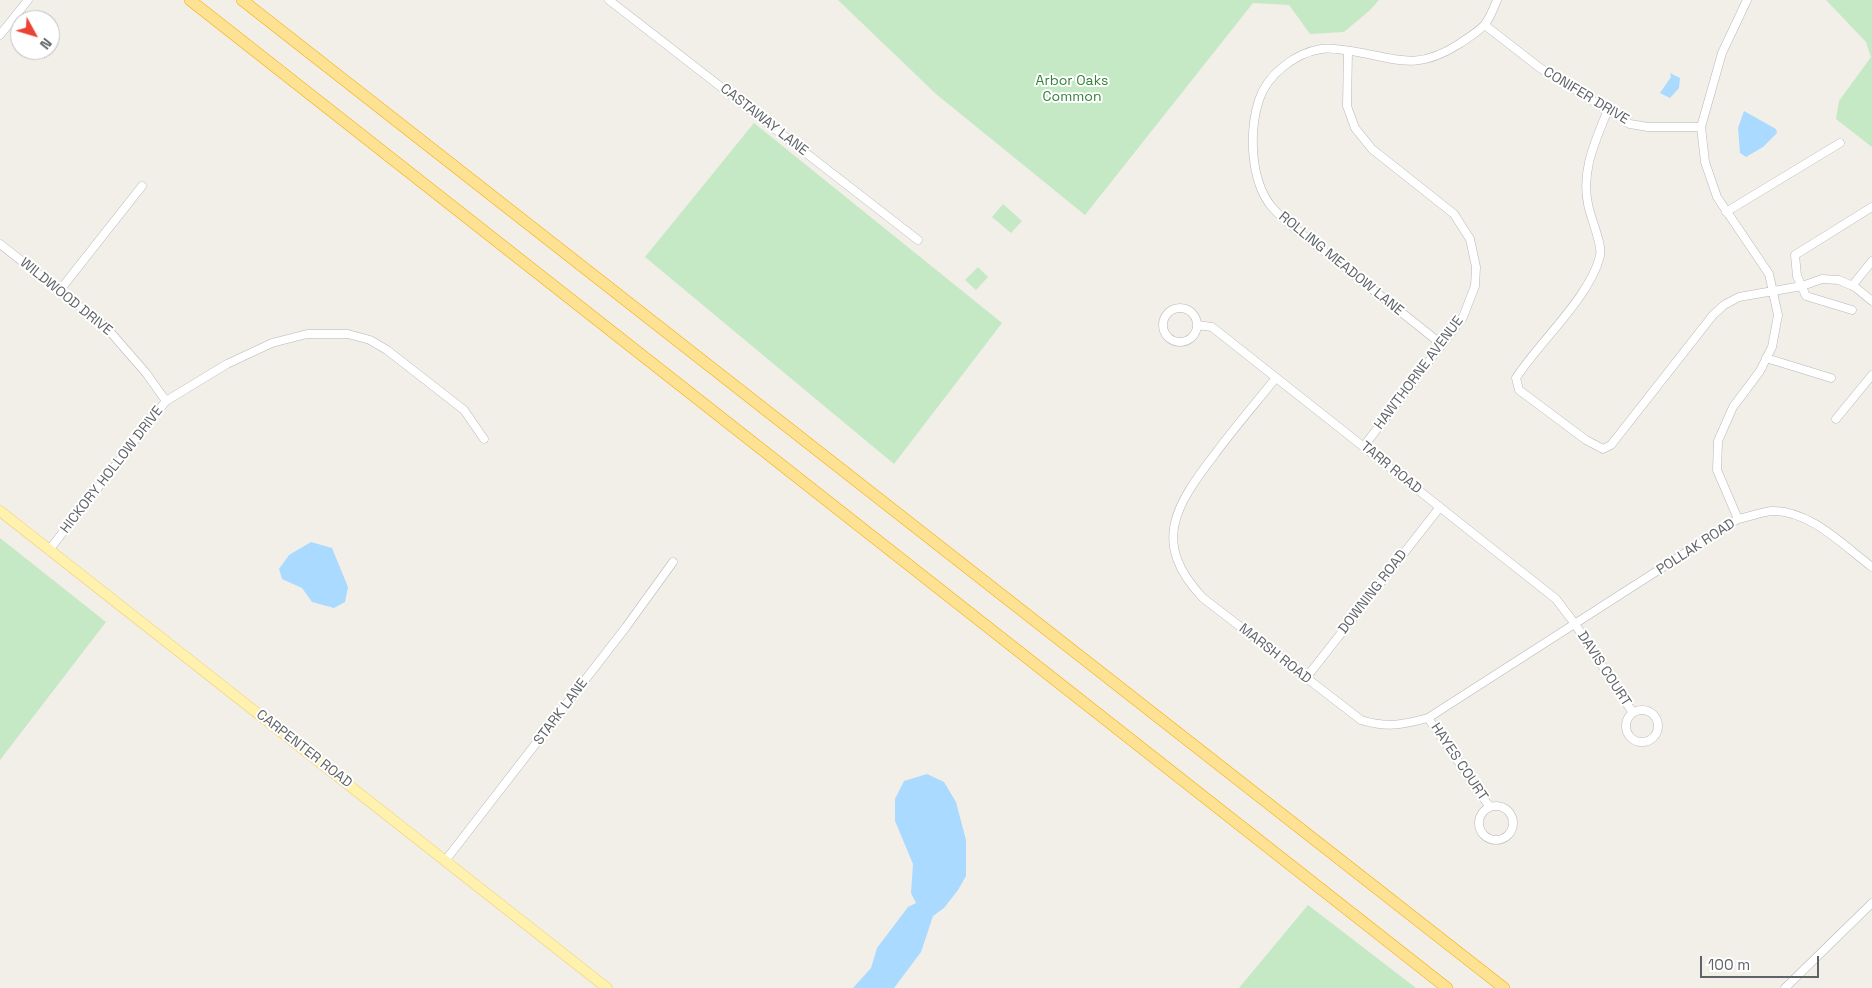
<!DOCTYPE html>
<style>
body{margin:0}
#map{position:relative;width:1872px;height:988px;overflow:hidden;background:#f1efe8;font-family:"Space Grotesk",sans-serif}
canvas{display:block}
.north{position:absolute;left:10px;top:10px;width:50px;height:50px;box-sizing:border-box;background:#fff;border:1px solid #bfc1c3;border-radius:50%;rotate:129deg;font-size:14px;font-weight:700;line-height:20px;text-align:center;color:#5f6368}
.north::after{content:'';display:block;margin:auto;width:18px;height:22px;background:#ea4335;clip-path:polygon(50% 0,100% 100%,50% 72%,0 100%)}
.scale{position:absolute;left:1700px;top:956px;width:119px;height:22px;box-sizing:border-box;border:2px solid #5f6368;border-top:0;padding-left:6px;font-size:15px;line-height:18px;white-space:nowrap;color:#5f6368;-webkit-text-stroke:4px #fff;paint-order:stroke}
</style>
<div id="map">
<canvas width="1872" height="988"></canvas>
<div class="north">N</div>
<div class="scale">100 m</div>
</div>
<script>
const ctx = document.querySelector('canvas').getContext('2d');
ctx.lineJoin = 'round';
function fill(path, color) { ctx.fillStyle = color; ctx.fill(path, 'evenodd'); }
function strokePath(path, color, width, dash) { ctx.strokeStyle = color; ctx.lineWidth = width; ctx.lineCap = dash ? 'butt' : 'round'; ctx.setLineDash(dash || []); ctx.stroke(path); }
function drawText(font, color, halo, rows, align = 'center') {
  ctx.font = font + ' "Space Grotesk",sans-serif'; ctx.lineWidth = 4; ctx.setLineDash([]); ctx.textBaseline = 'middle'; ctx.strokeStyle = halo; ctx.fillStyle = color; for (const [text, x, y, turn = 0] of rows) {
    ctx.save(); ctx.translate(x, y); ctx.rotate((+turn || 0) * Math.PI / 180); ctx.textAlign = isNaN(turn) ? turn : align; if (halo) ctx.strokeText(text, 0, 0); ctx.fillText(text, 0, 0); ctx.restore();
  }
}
fill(new Path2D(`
 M838 0H1379L1370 10 1344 32 1310 34 1289 5 1253 3 1085 215 936 94Z
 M1826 0H1872V147L1836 119 1839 101 1871 57 1866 42Z
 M754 123 1002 323 894 464 645 257Z
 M1003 204 1022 221 1011 233 992 217Z
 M978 267 988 277 976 290 965 280Z
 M0 538 106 622 0 760Z
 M1308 905 1416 988H1239Z`), '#c5e8c5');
fill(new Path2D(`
 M1670 73 1680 78 1679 88 1670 98 1660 93 1671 77Z
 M1744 111 1776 129 1777 133 1763 147 1746 157 1740 153 1738 128Z
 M311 542 332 548 348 587 345 602 334 608 312 602 302 588 282 579 279 569 289 555Z
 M927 774 944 782 956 802 966 840V876L958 890 944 908 933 916 921 952 894 988H853L871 968 877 948 908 907 916 903 911 893 913 864 895 821V799L904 781Z`), '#aadaff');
const minor = new Path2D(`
 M609 0 918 240
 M1486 26 1540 68 1630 124 1648 127H1701
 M0 35 28 0
 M1348 51 1347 106 1355 128 1372 149 1454 214 1470 239 1476 267 1475 286 1463 317 1364 446
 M1607 112C1595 142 1581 171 1588 204 1590 217 1603 245 1600 256 1590 297 1539 342 1516 378L1519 390 1586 440 1603 449 1611 445 1713 315 1724 305 1739 297 1802 286 1822 279 1839 280 1855 287 1872 301
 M1726 212 1840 143
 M0 244 106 327 146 373 166 401
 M1852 286 1872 261
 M60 290 142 186
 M1163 325a17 17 0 1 1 34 0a17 17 0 1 1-34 0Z
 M1852 310 1806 296 1797 276 1795 255 1872 207
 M1197 325 1212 327 1556 599 1575 624 1633 713
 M1441 344C1403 313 1364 283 1325 252 1308 238 1285 223 1271 206 1250 179 1249 131 1259 100 1267 75 1295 53 1321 49 1330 47 1342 50 1351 51 1397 58 1415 72 1459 44 1484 27 1486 28 1497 0
 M1766 358 1831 378
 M1275 379C1255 404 1234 428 1215 454 1175 506 1151 543 1203 598L1361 720C1387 728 1402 725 1428 718L1738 519C1749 517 1761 512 1772 511 1810 510 1844 546 1872 567
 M1836 419 1872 375
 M1738 519 1717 470 1718 441 1733 407 1760 371 1772 347 1778 315 1769 274 1717 197 1705 162 1701 127 1722 53 1747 0
 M49 550 166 401 227 364 272 343 307 334H348L370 340 387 350 464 410 484 439
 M1306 678 1440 507
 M1626 726a16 16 0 1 1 32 0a16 16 0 1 1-32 0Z
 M1428 718 1489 806
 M1479 823a17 17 0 1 1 34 0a17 17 0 1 1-34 0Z
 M445 861 626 627 673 562
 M1785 988 1872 903`);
const major = new Path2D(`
 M0 511 607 988`);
const highway = new Path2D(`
 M190 0 1447 988
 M242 0 1504 988`);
strokePath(minor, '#b5b8bc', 9);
strokePath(major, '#f2c960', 11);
strokePath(highway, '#f9ab00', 12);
strokePath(minor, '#fff', 8);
strokePath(major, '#fff2af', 10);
strokePath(highway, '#fde293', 11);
drawText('14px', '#348238', '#fff', [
 ["Arbor Oaks",1072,81],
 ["Common",1072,97]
]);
drawText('14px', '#5f6368', '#fff', [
 ["CONIFER DRIVE",1586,96,31],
 ["CASTAWAY LANE",764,120,38],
 ["ROLLING MEADOW LANE",1341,264,39],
 ["WILDWOOD DRIVE",66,297,39],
 ["HAWTHORNE AVENUE",1419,373,-53],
 ["TARR ROAD",1391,468,39],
 ["HICKORY HOLLOW DRIVE",112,470,-52],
 ["POLLAK ROAD",1696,547,-33],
 ["DOWNING ROAD",1373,592,-52],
 ["MARSH ROAD",1275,654,38],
 ["DAVIS COURT",1604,669,57],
 ["STARK LANE",561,712,-53],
 ["CARPENTER ROAD",304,749,38],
 ["HAYES COURT",1459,762,56]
]);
</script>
